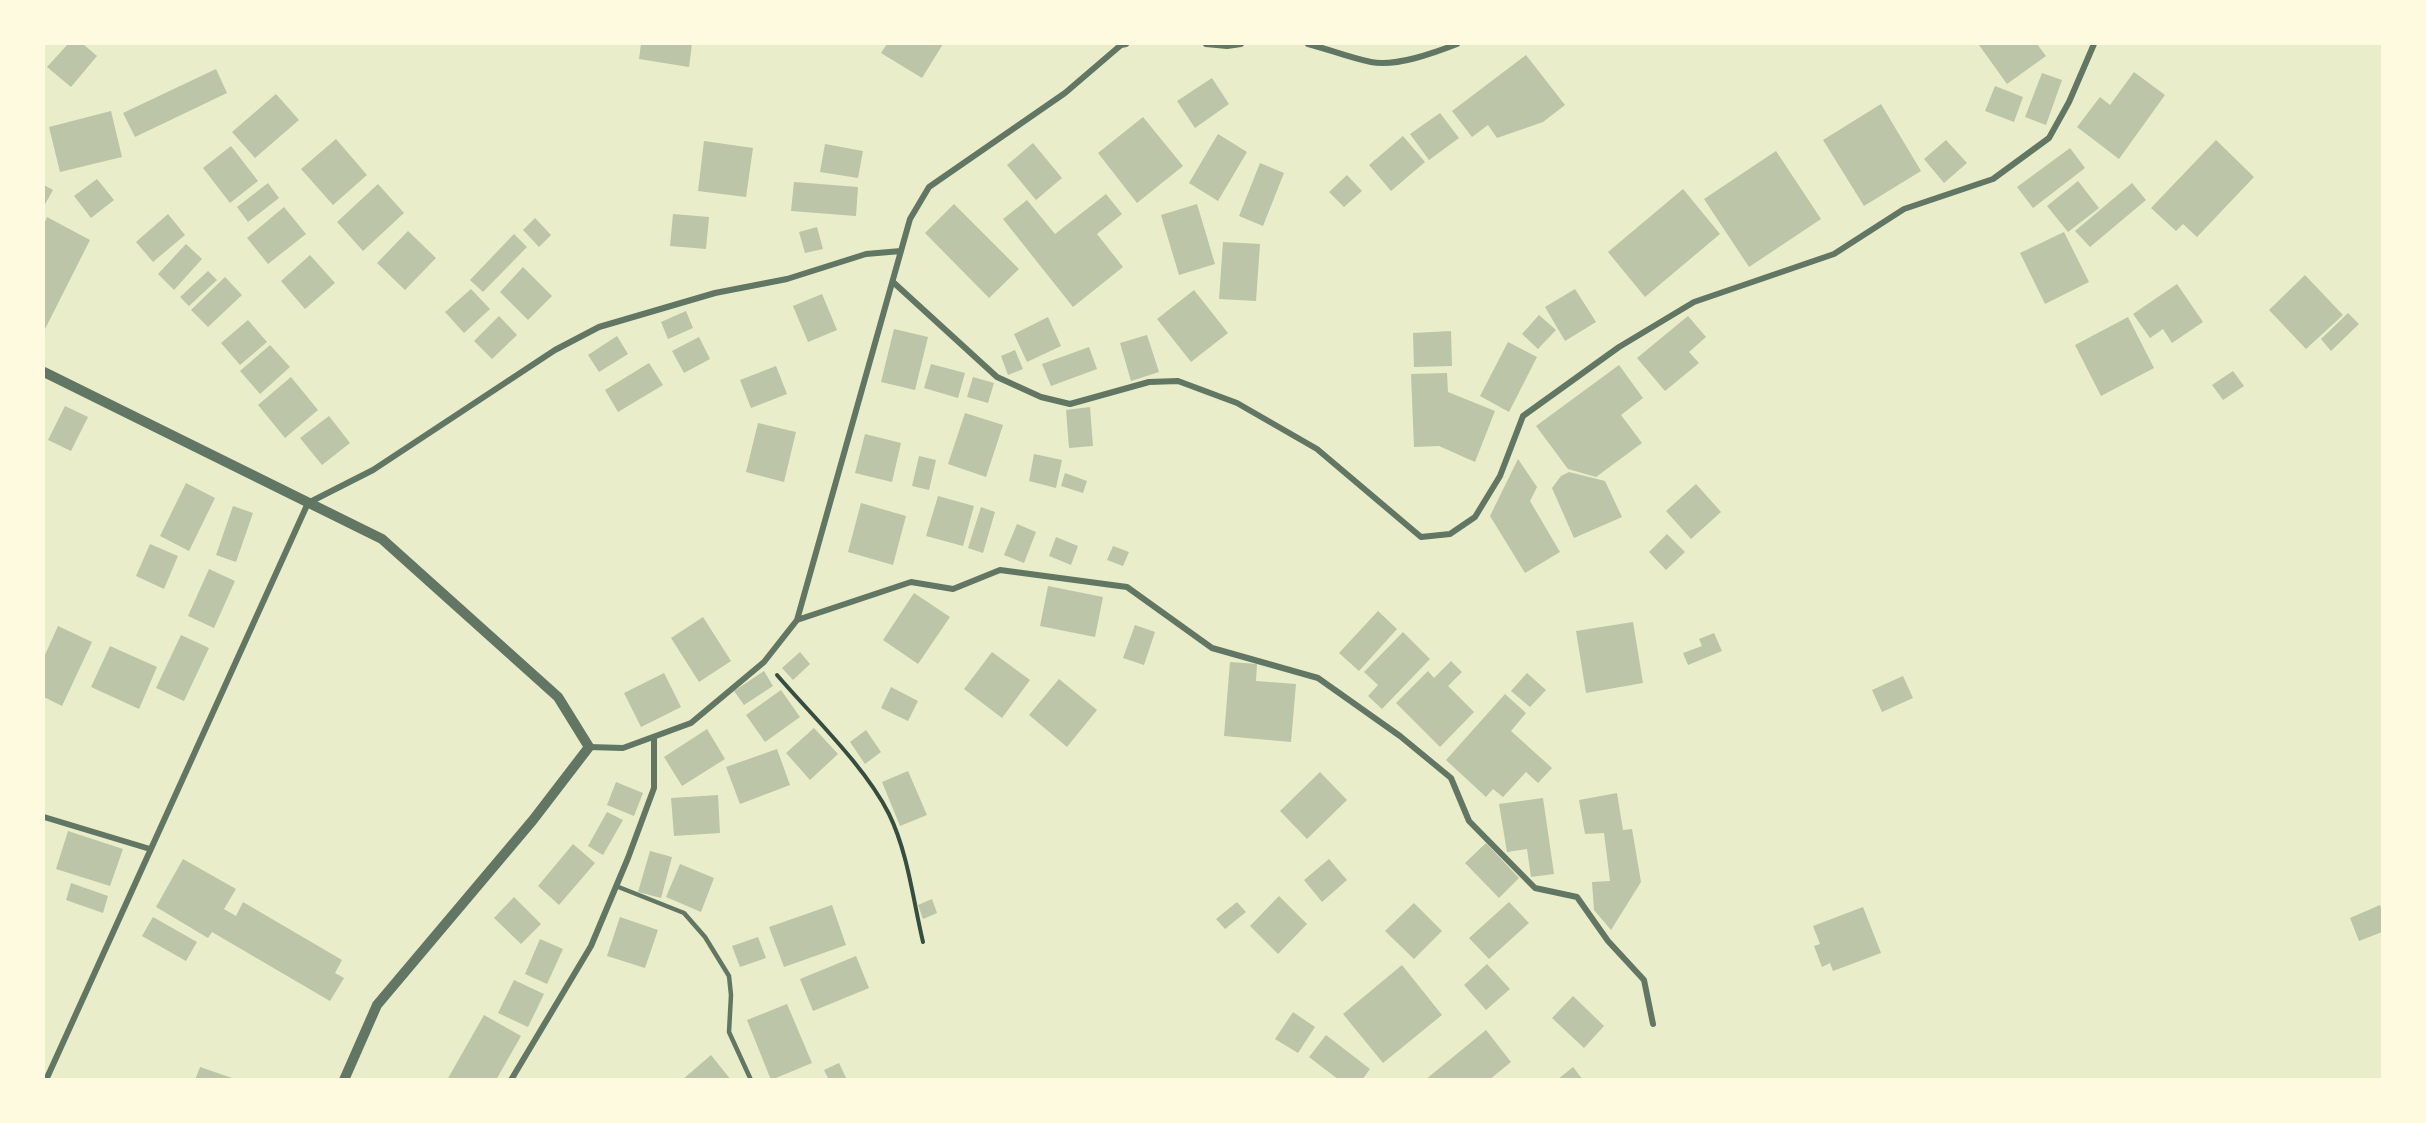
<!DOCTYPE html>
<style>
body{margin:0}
#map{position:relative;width:2426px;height:1123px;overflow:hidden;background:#e9edc9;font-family:"Roboto Serif",serif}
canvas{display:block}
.frame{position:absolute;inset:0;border:45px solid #fefae0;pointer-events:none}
</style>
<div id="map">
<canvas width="2426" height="1123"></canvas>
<div class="frame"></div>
</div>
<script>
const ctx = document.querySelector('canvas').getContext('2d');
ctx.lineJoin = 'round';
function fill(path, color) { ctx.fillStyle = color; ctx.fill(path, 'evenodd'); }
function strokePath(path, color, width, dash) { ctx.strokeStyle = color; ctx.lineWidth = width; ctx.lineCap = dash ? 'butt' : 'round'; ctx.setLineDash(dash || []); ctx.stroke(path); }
fill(new Path2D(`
 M68 44H83L97 56 71 87 47 67Z
 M641 44H692L689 67 639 59Z
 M887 44H943L922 78 881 53Z
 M1980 44H2037L2046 56 2007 84 1979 45Z
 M1526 55 1565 105 1543 122 1497 138 1488 125 1472 137 1452 111Z
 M216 69 227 93 135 137 123 113Z
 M2134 72 2165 95 2119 159 2077 127 2100 97 2110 105Z
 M2042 73 2062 80 2046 125 2025 117Z
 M1212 78 1229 104 1195 128 1177 101Z
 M1995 86 2023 97 2014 122 1985 111Z
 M276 94 299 120 255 158 232 132Z
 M1881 104 1921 171 1864 206 1823 140Z
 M111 111 122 157 60 172 49 127Z
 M1440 113 1459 138 1429 160 1410 134Z
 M1143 117 1183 166 1137 203 1098 153Z
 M1218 134 1247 152 1218 201 1189 183Z
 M1403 136 1425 162 1391 191 1369 165Z
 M336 139 367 175 333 205 301 169Z
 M1946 140 1967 163 1944 183 1924 159Z
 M2216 140 2254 177 2197 237 2183 224 2176 231 2151 208Z
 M704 141 753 148 746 197 698 191Z
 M1033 143 1062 178 1036 200 1007 165Z
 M825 144 863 151 858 178 820 172Z
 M231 146 258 181 230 203 203 168Z
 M2070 148 2085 168 2033 208 2017 187Z
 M1776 151 1821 219 1749 267 1704 199Z
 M1260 163 1284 173 1263 226 1239 216Z
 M1347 175 1362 191 1344 207 1329 192Z
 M97 179 114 200 91 218 74 196Z
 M2078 181 2099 208 2068 232 2047 206Z
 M794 182 858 187 856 216 791 211Z
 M268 183 279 198 248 222 237 207Z
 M2132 183 2146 200 2090 247 2075 231Z
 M378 184 404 213 363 251 337 222Z
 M44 185 53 190 44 206Z
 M1683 189 1720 234 1645 297 1608 252Z
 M1106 194 1122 214 1097 234 1123 267 1073 307 1003 219 1027 200 1055 234Z
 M954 204 1019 269 989 298 925 233Z
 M1197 204 1215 264 1179 275 1161 215Z
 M284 207 306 234 268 264 247 238Z
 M168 214 185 235 153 262 136 242Z
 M673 214 709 217 706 249 670 246Z
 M47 217 90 240 44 331V224Z
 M535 218 551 235 539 247 523 230Z
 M817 227 823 249 805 253 799 232Z
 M408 231 436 258 405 290 377 263Z
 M2064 232 2089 282 2045 304 2020 253Z
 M514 234 527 247 483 292 470 280Z
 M1223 242 1260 244 1256 301 1219 299Z
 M186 244 202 259 174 290 158 274Z
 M310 255 335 283 305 309 281 281Z
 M523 267 552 296 528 320 500 292Z
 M208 271 217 280 189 306 180 297Z
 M2305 275 2343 315 2306 349 2269 310Z
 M225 277 242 295 208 327 191 310Z
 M2177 284 2203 322 2172 343 2163 329 2150 338 2133 314Z
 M471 289 490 309 464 333 445 312Z
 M1575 289 1596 322 1565 341 1545 307Z
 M1194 290 1228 333 1191 362 1157 319Z
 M822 294 837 330 808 342 793 306Z
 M686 311 693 328 668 339 661 322Z
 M2348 313 2359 324 2331 351 2321 339Z
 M1539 315 1556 330 1538 349 1522 334Z
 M499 316 517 335 492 359 474 341Z
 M1688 316 1706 337 1689 352 1699 363 1665 391 1637 358Z
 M1048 317 1061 346 1027 362 1014 334Z
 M2128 317 2154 368 2101 396 2075 345Z
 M248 320 267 342 240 365 221 343Z
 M894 329 928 337 915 390 881 382Z
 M1451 331 1452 366 1414 367 1413 333Z
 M1147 335 1159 372 1131 381 1120 343Z
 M617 336 628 354 599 372 588 355Z
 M699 337 710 359 684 373 672 351Z
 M1508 342 1537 357 1509 412 1480 396Z
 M270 345 290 367 260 394 240 371Z
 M1089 347 1097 369 1051 386 1042 364Z
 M1015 350 1023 369 1008 375 1001 356Z
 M649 363 663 385 618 412 605 390Z
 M931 364 965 373 958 398 924 388Z
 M1619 365 1643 398 1621 415 1642 443 1596 477 1568 469 1536 426Z
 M776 366 787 394 751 408 740 380Z
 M2233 371 2244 386 2223 400 2212 385Z
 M1447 373 1448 392 1495 411 1475 462 1439 446 1414 447 1411 374Z
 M291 377 318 410 285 438 258 405Z
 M973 377 994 383 988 403 967 397Z
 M65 406 88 417 71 451 48 440Z
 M1090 407 1093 446 1069 448 1066 410Z
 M965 413 1003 425 986 477 948 464Z
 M329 416 350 443 322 465 300 438Z
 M758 423 796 432 784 482 746 472Z
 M865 434 901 443 892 482 855 473Z
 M1034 454 1062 460 1056 488 1029 481Z
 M919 456 936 460 929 490 912 486Z
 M1518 459 1537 487 1530 501 1560 552 1525 573 1490 516Z
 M1569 472 1605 481 1622 517 1574 538 1552 488 1561 476Z
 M1065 473 1087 481 1083 493 1061 486Z
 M186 483 215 498 189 551 160 536Z
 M1696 484 1721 512 1691 539 1666 511Z
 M938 496 974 506 963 546 926 536Z
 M861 503 906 516 893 565 848 552Z
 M233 506 253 513 236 562 216 555Z
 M981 507 995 512 983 553 968 548Z
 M1017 524 1036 532 1024 563 1004 555Z
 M1667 534 1685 552 1666 570 1649 552Z
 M1056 537 1078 546 1071 565 1049 556Z
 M150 544 178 556 164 589 136 576Z
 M1113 546 1129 552 1123 566 1107 560Z
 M209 569 235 581 214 628 188 616Z
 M1048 586 1103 597 1095 637 1040 626Z
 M914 593 950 617 918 664 883 640Z
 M1378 611 1397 629 1359 671 1339 653Z
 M703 617 731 661 699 682 671 638Z
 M1633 622 1643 683 1586 693 1576 631Z
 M1135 625 1155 632 1144 665 1123 658Z
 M58 626 92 642 62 706 44 697V657Z
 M1403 632 1430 659 1382 709 1368 696 1378 685 1364 672Z
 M1714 633 1722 651 1688 665 1683 653 1702 646 1699 639Z
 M181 635 209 648 184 701 156 688Z
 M110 646 157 667 139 709 91 687Z
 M800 652 810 664 793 680 782 668Z
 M992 652 1030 680 1002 718 964 689Z
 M1451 661 1462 672 1448 686 1474 712 1440 747 1396 703 1428 671 1434 678Z
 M1230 662 1257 664 1256 681 1296 684 1291 742 1224 736Z
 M764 671 773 686 744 705 734 691Z
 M664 673 681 707 641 727 624 693Z
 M1527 673 1546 690 1530 707 1511 691Z
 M1903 676 1913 698 1882 712 1872 690Z
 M1059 679 1097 710 1067 747 1029 715Z
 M891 687 918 701 908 721 881 708Z
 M781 690 800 717 765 742 746 715Z
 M1505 694 1526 713 1511 731 1552 768 1538 783 1526 772 1503 797 1493 789 1486 797 1446 760Z
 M814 728 838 754 810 780 786 753Z
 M707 729 725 759 682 786 664 757Z
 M866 730 881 752 865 764 850 742Z
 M777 749 790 785 740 804 726 767Z
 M908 771 927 815 900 826 882 782Z
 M1320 772 1347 800 1307 839 1280 811Z
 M616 782 643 793 634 816 607 805Z
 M1617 793 1623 830 1632 829 1641 882 1611 930 1594 910 1592 882 1610 881 1604 833 1585 834 1579 800Z
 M718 795 720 833 674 836 671 798Z
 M1543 798 1554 874 1531 877 1527 849 1507 852 1499 804Z
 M607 812 623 820 603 855 588 846Z
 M68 831 123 849 110 886 56 869Z
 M1486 843 1519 878 1499 898 1465 863Z
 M573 844 595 863 559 905 538 886Z
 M650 851 672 857 661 898 638 892Z
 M183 859 236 889 224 909 236 916 243 902 342 960 335 973 344 978 330 1001 212 932 208 938 156 907Z
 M1329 859 1347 880 1322 902 1304 880Z
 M680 864 714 878 701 912 666 897Z
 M71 883 108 896 103 913 66 900Z
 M1279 896 1307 924 1278 954 1250 926Z
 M514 897 541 924 521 944 494 918Z
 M932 899 937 913 923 919 918 905Z
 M1237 902 1246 912 1225 929 1216 919Z
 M1509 902 1529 923 1489 959 1469 938Z
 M1414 903 1442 931 1414 959 1385 931Z
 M832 905 846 945 784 967 769 927Z
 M2380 905 2382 911V932L2359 941 2350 918Z
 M1863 907 1881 953 1833 971 1830 963 1822 967 1814 946 1820 944 1813 926Z
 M153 917 197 942 186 961 142 936Z
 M620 917 658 930 645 968 607 956Z
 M758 937 766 958 740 967 732 946Z
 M540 939 563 949 547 984 525 974Z
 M856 956 869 988 813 1011 800 979Z
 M1487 964 1510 989 1486 1010 1464 985Z
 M1402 965 1442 1015 1383 1063 1343 1014Z
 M514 980 544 994 528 1027 498 1013Z
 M1573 996 1604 1026 1584 1048 1552 1018Z
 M787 1004 812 1063 771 1080 747 1020Z
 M1293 1012 1315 1027 1298 1053 1275 1039Z
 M484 1015 521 1036 496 1080H447Z
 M1486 1030 1511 1062 1489 1080H1425Z
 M1326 1035 1370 1069 1362 1080H1339L1309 1057Z
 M711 1055 731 1080H682Z
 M839 1063 847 1080H829L824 1070Z
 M200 1067 235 1079V1080H195Z
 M1573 1067 1583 1080H1557Z`), '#bcc5a7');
strokePath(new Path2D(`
 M777 675C813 717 864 765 889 814 908 853 913 900 923 942`), '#344e41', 4);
strokePath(new Path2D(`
 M616 886 684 913 705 937 729 976 731 995 729 1032 751 1080`), '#617663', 4.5);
strokePath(new Path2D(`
 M1206 44 1227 46 1241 44
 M1308 44C1328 49 1350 58 1371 62 1396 67 1434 53 1457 44
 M893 282 997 377 1041 397 1070 404 1149 382 1178 381 1237 403 1317 449 1421 537 1450 534 1475 517 1500 476 1523 416 1619 347 1694 302 1834 254 1904 209 1993 179 2049 138 2069 102 2094 44
 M797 620 911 582 953 589 1000 570 1127 587 1212 648 1318 678 1400 736 1451 778 1469 821 1535 888 1577 897 1608 941 1644 980 1653 1024
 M589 747 623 748 691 723 764 662 797 620 910 219 929 187 1065 93 1121 45 1126 44
 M44 817 150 849
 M46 1080 308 503 373 470 555 350 599 327 715 293 787 279 866 254 901 251
 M511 1080 591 946 628 858 654 788V737`), '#617663', 6);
strokePath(new Path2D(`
 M44 372 382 539 558 697 589 747 533 820 377 1005 344 1080`), '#617663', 10);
</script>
